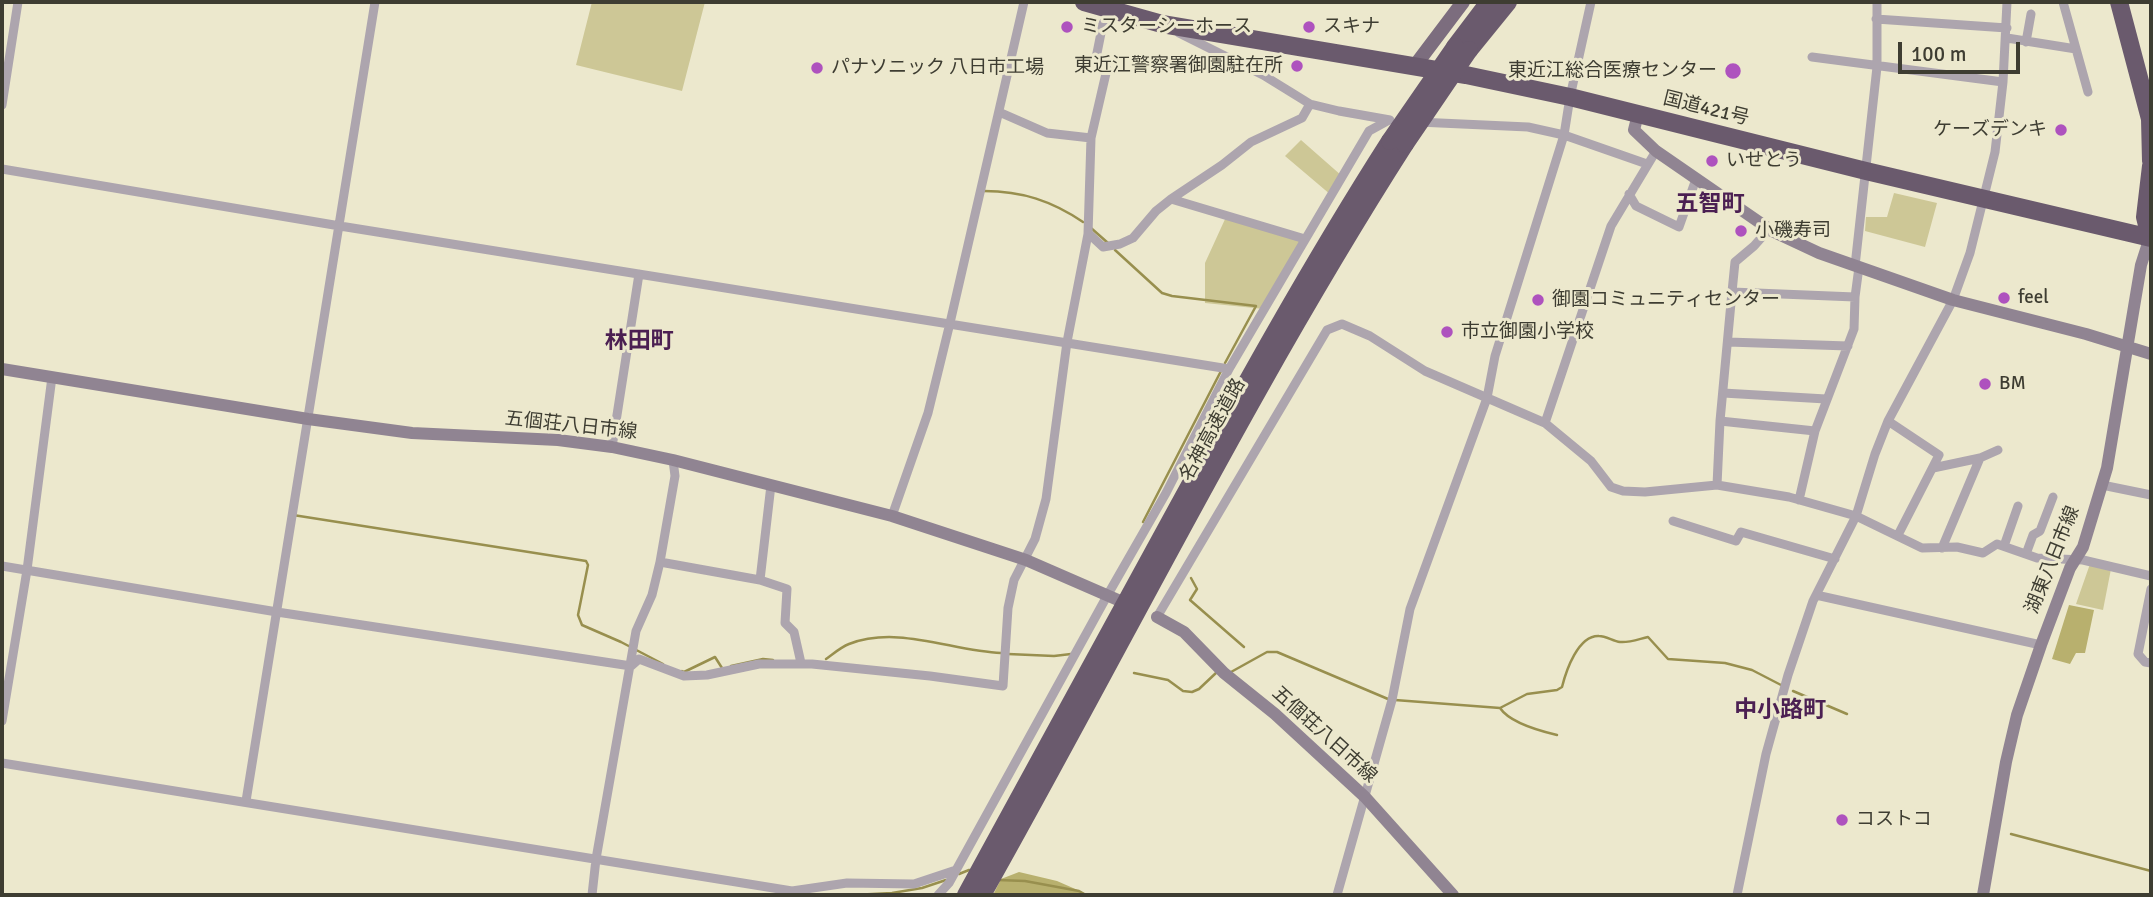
<!DOCTYPE html>
<meta charset="utf-8">
<style>
body{margin:0}
#map{position:relative;width:2153px;height:897px;overflow:hidden;background:#ece8cd;font-family:Signika,sans-serif}
canvas{display:block}
.frame{position:absolute;inset:0;border:4px solid #3e3d32;pointer-events:none}
.scale{position:absolute;left:1898px;top:42px;width:122px;height:32px;box-sizing:border-box;border:4px solid #3e3d32;border-top:0;padding-left:9px;font-size:21px;line-height:24px;white-space:nowrap;color:#3e3d32;-webkit-text-stroke:5px #ece8cd;paint-order:stroke}
</style>
<div id="map">
<canvas width="2153" height="897"></canvas>
<div class="frame"></div>
<div class="scale">100 m</div>
</div>
<script>
const ctx = document.querySelector('canvas').getContext('2d');
ctx.lineJoin = 'round';
function fill(path, color) { ctx.fillStyle = color; ctx.fill(path, 'evenodd'); }
function strokePath(path, color, width, dash) { ctx.strokeStyle = color; ctx.lineWidth = width; ctx.lineCap = dash ? 'butt' : 'round'; ctx.setLineDash(dash || []); ctx.stroke(path); }
function drawText(font, color, halo, rows, align = 'center') {
  ctx.font = font + ' Signika,"Noto Sans JP",sans-serif'; ctx.lineWidth = 6; ctx.setLineDash([]); ctx.textBaseline = 'middle'; ctx.strokeStyle = halo; ctx.fillStyle = color; for (const [text, x, y, turn = 0] of rows) {
    ctx.save(); ctx.translate(x, y); ctx.rotate((+turn || 0) * Math.PI / 180); ctx.textAlign = isNaN(turn) ? turn : align; if (halo) ctx.strokeText(text, 0, 0); ctx.fillText(text, 0, 0); ctx.restore();
  }
}
fill(new Path2D(`
 M592 2H705L682 91 576 65Z
 M1301 140 1342 176 1331 195 1285 156Z
 M1894 193 1937 203 1925 247 1865 231 1866 217H1887Z
 M1226 217 1305 239 1264 309 1205 303V263Z
 M2090 564 2111 569 2103 610 2076 604Z`), '#cdc796');
fill(new Path2D(`
 M2069 605 2094 610 2085 653H2076L2070 664 2052 659Z
 M1019 872 1057 881 1089 895H993L1001 879Z`), '#b8b06e');
strokePath(new Path2D(`
 M984 191C1022 191 1052 201 1083 222
 M1091 228 1108 243
 M1115 250 1162 293 1172 296 1256 306 1225 363
 M293 515 586 561 588 565 578 615 582 625 621 642 663 664
 M1143 522 1221 371
 M1191 578 1197 589 1190 600 1244 647
 M1008 654 1054 656 1071 654
 M826 659C833 654 841 647 849 644 898 625 952 651 1001 653
 M731 666 763 659 773 660
 M682 671 684 672 715 657 722 668
 M1231 672 1267 652H1277L1388 699
 M1134 673 1168 680 1183 691 1192 692 1199 689 1217 672
 M1793 691 1847 714
 M1395 700 1500 708 1527 694 1557 690 1562 687C1566 671 1578 635 1599 636 1606 636 1613 641 1620 642 1629 643 1639 639 1648 637L1668 659 1725 663 1752 670 1781 685
 M1500 708C1510 723 1540 731 1557 735
 M2011 834 2151 871
 M959 874 969 870 972 871
 M998 880 1025 881 1079 891 1086 895
 M853 895 892 893 922 888 946 880`), '#988f4e', 2.5);
strokePath(new Path2D(`
 M2063 2 2088 92
 M1876 19 2007 28
 M1179 33 1263 75 1310 104 1339 111 1390 120
 M2007 38 2076 49
 M2026 42 2031 14
 M1812 57 2003 82
 M2 105 18 2
 M999 112 1047 133 1091 138
 M1418 122 1528 127 1564 135 1647 164
 M2 169 340 226 1229 369
 M1629 194 1636 206 1679 227 1696 179
 M1171 199 1305 239
 M1088 233 1103 247 1120 244 1133 238 1156 211 1171 199 1222 165 1251 142 1302 118 1310 104
 M1855 266 1877 67V2
 M1732 292 1735 262 1754 246 1769 229
 M1728 342 1848 346
 M1723 393 1826 399
 M1720 421 1815 431
 M1888 421 1939 455 1898 535
 M1545 423 1591 461 1611 487 1623 491 1645 492 1717 485 1789 497 1856 516 1922 548 1957 547 1983 553 1997 544 2037 558 2083 560 2151 576
 M612 447 639 274
 M1933 468 1980 458 1998 450
 M1717 485 1720 421 1732 292 1855 297
 M2102 485 2151 495
 M1799 500 1815 431 1854 329 1855 297 1859 267
 M892 516 928 413 950 323 1024 2
 M1673 521 1736 541 1741 532 1835 559
 M2004 546 2018 506
 M1942 548 1980 458
 M2026 554 2033 535 2040 531 2053 497
 M660 562 760 580 787 589 785 623 794 632 801 663
 M2 566 277 612 631 666 639 659 684 676 707 675 759 664H812L930 676 1003 686 1008 608 1014 580 1035 539 1046 499 1067 342 1088 234 1091 138 1107 69 1095 63 1103 23 1117 11
 M760 580 771 485
 M2151 589 2138 654 2145 662 2151 663
 M1816 595 2041 645
 M1157 617 1327 330 1342 324 1370 336 1425 371 1545 423 1611 226 1656 151
 M2 721 27 570 52 377
 M2 763 792 891 847 883 914 884 956 870
 M246 801 375 2
 M592 895 596 859 636 631 652 595 660 562 675 476 673 460
 M938 895 949 883 1107 596 1166 493 1229 369 1369 131 1389 120
 M1337 895 1392 700 1410 609 1487 398 1495 356 1564 135 1570 97 1591 2
 M1737 895 1766 754 1788 675 1813 601 1856 516 1875 454 1888 421 1953 300 1970 253 1995 152 2003 82 2007 2`), '#ada5ae', 9);
strokePath(new Path2D(`
 M1638 114 1634 130 1656 151 1772 231 1819 253 1953 300 2086 334 2151 354
 M2 369 308 419 412 433 558 440 612 447 673 460 892 516 1026 560 1118 600
 M1157 617 1184 632 1224 673 1275 714 1365 797 1453 895
 M1983 895 2006 762 2017 715 2041 645 2070 568 2083 547 2107 468 2141 265 2150 237`), '#908492', 12);
strokePath(new Path2D(`
 M1414 67 1463 2`), '#7c6d7e', 14);
strokePath(new Path2D(`
 M1084 2 1162 24 1466 75 1570 97 1866 171 2151 238
 M2119 2 2150 119 2151 161
 M1455 47 1489 2
 M1469 50 1508 2
 M2150 237 2145 217 2151 166
 M966 895C1032 772 1100 650 1167 527 1238 397 1310 266 1390 141
 M982 895C1123 645 1250 386 1405 144`), '#6a5a6d', 18);
strokePath(new Path2D(`
 M1390 141 1455 47
 M1405 144 1469 50`), '#6a5a6d', 18);
for (const [x, y, r, color] of [
 [1067,27,7,"#ae52be"],
 [1309,27,7,"#ae52be"],
 [1297,66,7,"#ae52be"],
 [817,68,7,"#ae52be"],
 [1733,71,9,"#ae52be"],
 [2061,130,7,"#ae52be"],
 [1712,161,7,"#ae52be"],
 [1741,231,7,"#ae52be"],
 [2004,298,7,"#ae52be"],
 [1538,300,7,"#ae52be"],
 [1447,332,7,"#ae52be"],
 [1985,384,7,"#ae52be"],
 [1842,820,7,"#ae52be"]
]) { const dot = new Path2D(); dot.arc(x, y, r, 0, 2 * Math.PI); ctx.fillStyle = color; ctx.fill(dot); strokePath(dot, '#ece8cd', 2.5); }
drawText('19px', '#3e3d32', '#ece8cd', [
 ["ミスターシーホース",1081,27],
 ["スキナ",1323,27],
 ["東近江警察署御園駐在所",1283,66,"right"],
 ["パナソニック 八日市工場",831,68],
 ["東近江総合医療センター",1717,71,"right"],
 ["ケーズデンキ",2047,130,"right"],
 ["いせとう",1726,161],
 ["小磯寿司",1755,231],
 ["feel",2018,298],
 ["御園コミュニティセンター",1552,300],
 ["市立御園小学校",1461,332],
 ["BM",1999,384],
 ["コストコ",1856,820]
], 'left');
drawText('19px', '#3e3d32', '#ece8cd', [
 ["国道421号",1706,109,14],
 ["五個荘八日市線",571,426,6],
 ["名神高速道路",1213,430,-61],
 ["湖東八日市線",2053,560,-68],
 ["五個荘八日市線",1324,735,42]
]);
drawText('bold 23px', '#4b1f52', '#ece8cd', [
 ["五智町",1710,205],
 ["林田町",639,342],
 ["中小路町",1780,711]
]);
</script>
